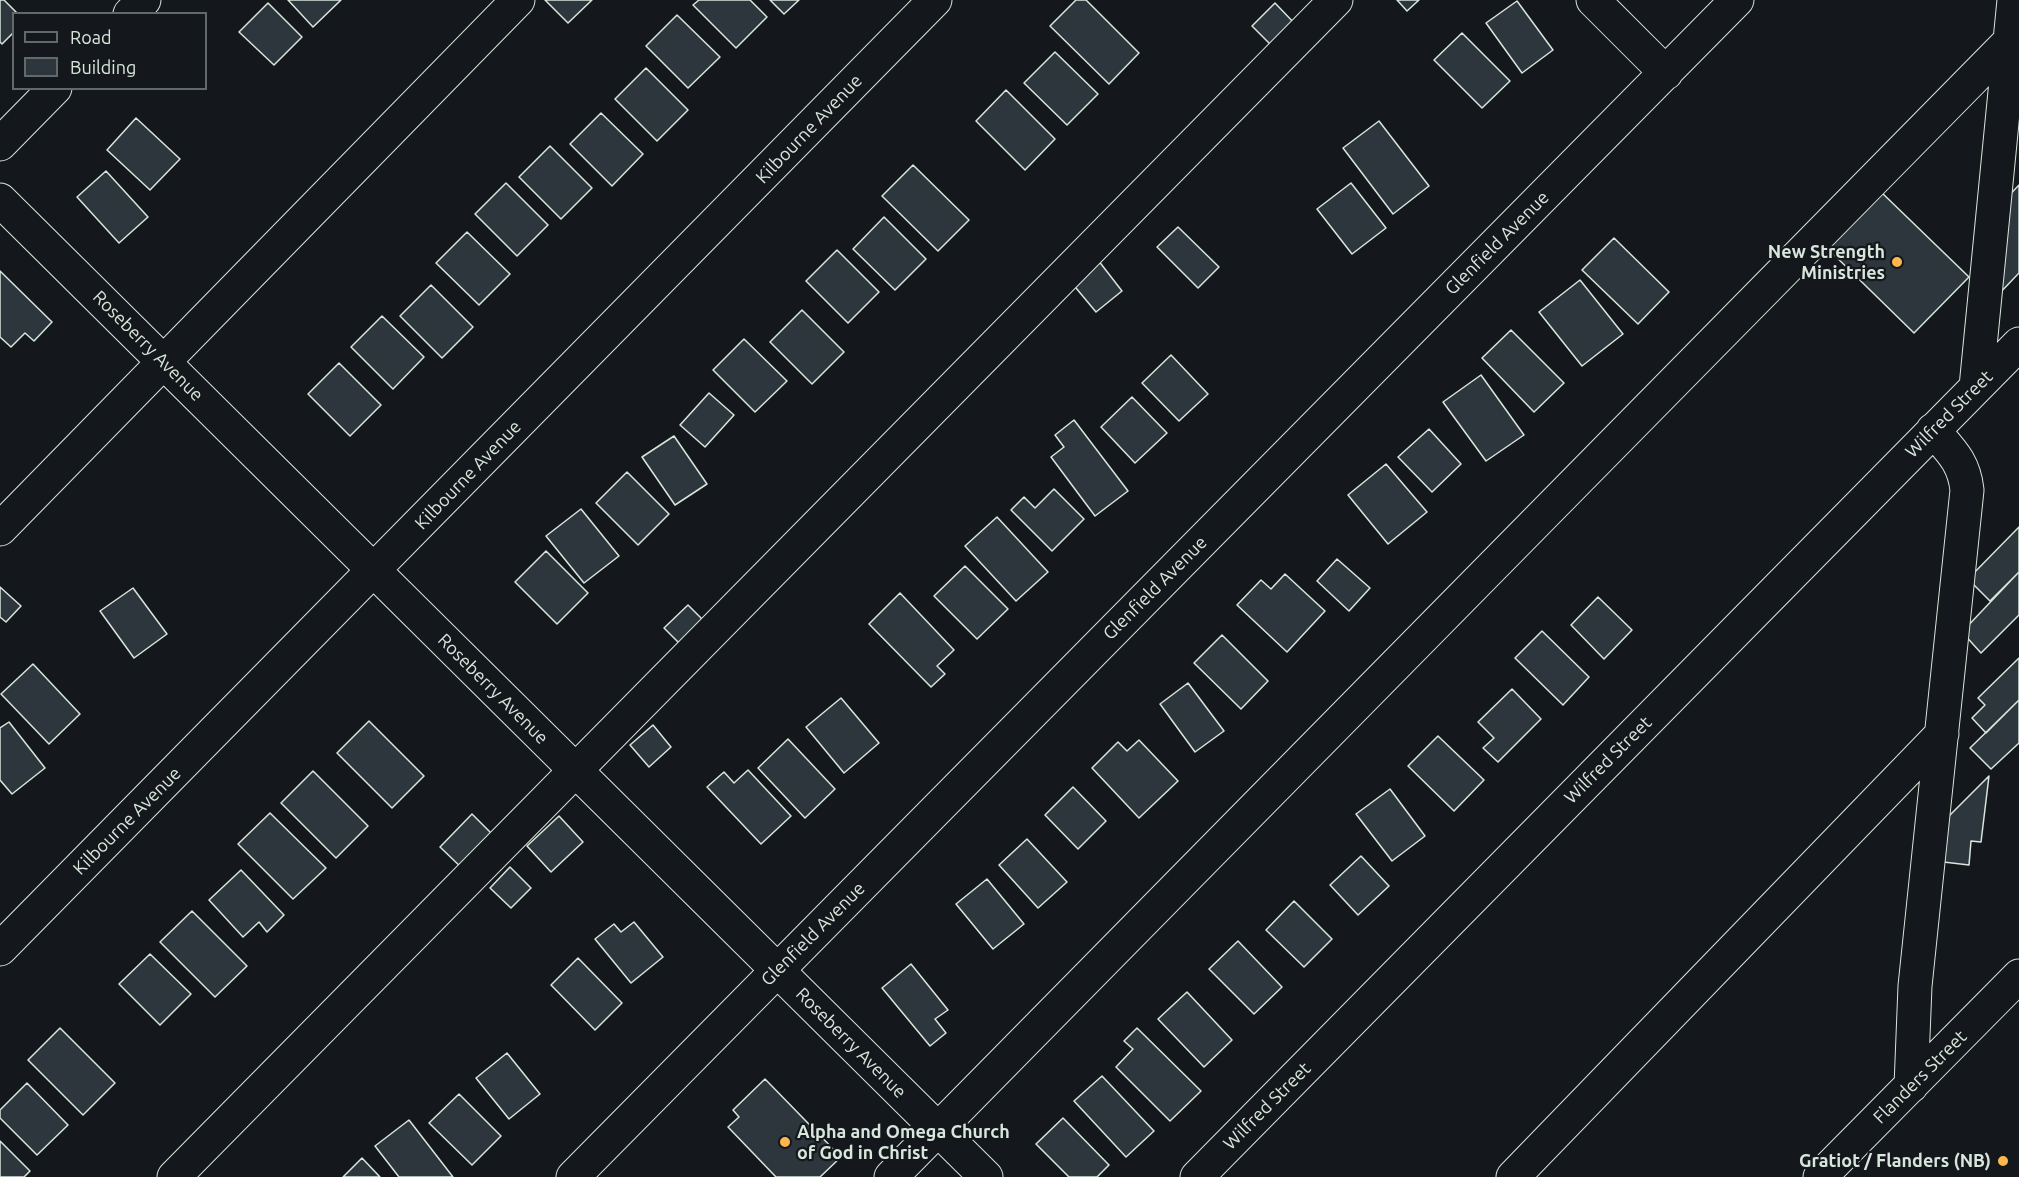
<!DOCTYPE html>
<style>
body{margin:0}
#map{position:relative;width:2019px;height:1177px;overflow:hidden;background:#14181c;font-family:Ubuntu,sans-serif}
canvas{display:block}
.legend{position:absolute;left:12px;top:12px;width:195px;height:78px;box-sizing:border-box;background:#14181c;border:2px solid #626a69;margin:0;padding:8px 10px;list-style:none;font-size:18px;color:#d8e6dc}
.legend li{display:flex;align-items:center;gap:12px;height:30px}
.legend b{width:30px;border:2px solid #626a69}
</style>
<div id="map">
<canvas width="2019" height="1177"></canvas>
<ul class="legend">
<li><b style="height:8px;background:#14181c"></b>Road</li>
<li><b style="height:16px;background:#2c363c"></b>Building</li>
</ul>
</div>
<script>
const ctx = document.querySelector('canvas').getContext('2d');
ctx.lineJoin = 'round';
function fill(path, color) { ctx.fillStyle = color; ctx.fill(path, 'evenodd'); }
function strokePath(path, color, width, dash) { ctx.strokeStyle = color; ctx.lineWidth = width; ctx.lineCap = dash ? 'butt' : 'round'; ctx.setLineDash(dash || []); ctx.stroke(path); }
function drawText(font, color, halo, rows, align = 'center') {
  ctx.font = font + ' Ubuntu,sans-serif'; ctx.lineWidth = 4.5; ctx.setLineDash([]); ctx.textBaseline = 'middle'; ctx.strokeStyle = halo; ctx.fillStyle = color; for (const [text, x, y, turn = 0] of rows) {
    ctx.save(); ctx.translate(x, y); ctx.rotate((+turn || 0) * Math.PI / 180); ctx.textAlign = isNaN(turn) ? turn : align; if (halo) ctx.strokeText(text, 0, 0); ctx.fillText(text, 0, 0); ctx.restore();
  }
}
const building = new Path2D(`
 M0 0H4L18 14H14V32L2 44 0 42Z
 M288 0H341L313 27Z
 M545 0H592L568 23Z
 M699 0H750L767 17 736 48 693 5Z
 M770 0H799L784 14Z
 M1076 0H1086L1139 53 1109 84 1050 26Z
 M1397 0H1419L1407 11Z
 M1517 1 1553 50 1522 73 1486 23Z
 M268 3 302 37 274 65 239 32Z
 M1275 3 1297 26 1274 48 1252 26Z
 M677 15 720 57 688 88 646 46Z
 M1462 33 1510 81 1482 108 1434 60Z
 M1055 52 1098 94 1067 125 1024 83Z
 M646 68 688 110 657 141 615 99Z
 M1006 90 1055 139 1025 170 976 121Z
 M601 113 643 154 612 186 570 144Z
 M136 118 180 159 150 190 107 150Z
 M1379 121 1429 186 1393 214 1343 148Z
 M550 146 592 188 561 219 519 177Z
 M913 165 969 220 938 251 882 196Z
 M106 171 148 217 119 243 77 197Z
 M506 183 548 225 517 256 475 214Z
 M1351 183 1386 228 1352 254 1317 209Z
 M2019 185V273L1997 296 2000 205Z
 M1880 191 1969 277 1914 333 1826 247Z
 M884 217 926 259 895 290 853 249Z
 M1178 227 1219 267 1198 288 1157 247Z
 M467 232 510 274 479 305 436 263Z
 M1614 238 1669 292 1638 324 1582 270Z
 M837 250 879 292 848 323 806 281Z
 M1098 260 1122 291 1096 312 1071 282Z
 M0 271 52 322 34 341 25 333 11 347 0 337Z
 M1580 280 1623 334 1582 366 1539 312Z
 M431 285 473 327 442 358 400 316Z
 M802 310 844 352 812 384 770 342Z
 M382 316 424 357 393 389 351 347Z
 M1511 330 1564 383 1534 412 1482 358Z
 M744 339 787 381 755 412 713 370Z
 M1171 355 1208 394 1179 421 1142 383Z
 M339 363 381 405 350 436 308 394Z
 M1481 375 1524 435 1486 461 1443 402Z
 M709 393 734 415 705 447 680 425Z
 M1132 397 1167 433 1135 463 1101 427Z
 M1074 420 1128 491 1095 516 1051 457 1064 447 1055 435Z
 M1429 429 1461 464 1432 492 1398 457Z
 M674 436 707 484 675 505 642 457Z
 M1386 464 1427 512 1388 544 1348 495Z
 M627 472 669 514 638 545 596 503Z
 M1054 489 1084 519 1052 551 1011 510 1024 497 1035 508Z
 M581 509 619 556 584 583 546 536Z
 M997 517 1048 572 1016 601 965 546Z
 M2019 527V572L1990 601 1968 579Z
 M546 551 588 593 557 624 515 582Z
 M1337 559 1370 588 1349 611 1317 581Z
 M965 566 1008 609 977 639 934 596Z
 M2019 572V615L1981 653 1962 632Z
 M1285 574 1325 611 1287 652 1237 605 1261 580 1271 589Z
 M0 587 21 606 6 622 0 617Z
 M133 588 167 634 134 658 100 611Z
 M900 593 954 650 937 666 945 674 931 687 869 624Z
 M1598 597 1632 630 1604 659 1571 625Z
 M688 605 709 626 685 649 664 628Z
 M1542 631 1589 677 1563 705 1515 658Z
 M1222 635 1268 681 1241 709 1194 663Z
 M2019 658V700L1986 733 1972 718 1985 705 1978 698Z
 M33 664 80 714 49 744 1 694Z
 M1188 683 1224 731 1195 752 1160 704Z
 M1512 689 1541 719 1498 762 1483 748 1494 738 1478 722Z
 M841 698 879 743 844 773 806 727Z
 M2019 700V743L1991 769 1970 748Z
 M369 721 424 776 392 808 337 753Z
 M9 722 45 768 12 794 0 780V728Z
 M653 725 671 747 649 767 630 745Z
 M1438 736 1484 780 1454 811 1408 766Z
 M788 739 835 789 805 818 758 768Z
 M1139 740 1178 781 1139 818 1092 768 1118 742 1127 751Z
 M748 770 791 816 761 844 707 787 724 772 734 783Z
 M313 771 368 826 336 858 281 803Z
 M1989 776 1981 842 1971 841 1969 865 1935 861 1939 826Z
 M1073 787 1106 821 1078 849 1045 815Z
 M1390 789 1425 836 1392 861 1356 814Z
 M270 813 326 868 293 899 238 844Z
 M472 814 497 839 465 871 440 847Z
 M559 816 583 842 551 872 527 846Z
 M1027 839 1067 882 1038 908 999 865Z
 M1361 856 1389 886 1358 915 1330 885Z
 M510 867 531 888 511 908 490 888Z
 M241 870 284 915 267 932 259 922 243 937 209 900Z
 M987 879 1024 924 993 949 956 904Z
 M1294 901 1332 939 1304 967 1266 930Z
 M192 911 247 966 215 997 160 942Z
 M634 922 663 957 631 983 595 939 614 924 621 932Z
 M1238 941 1282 987 1254 1014 1209 969Z
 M150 954 191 994 160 1025 119 984Z
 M578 958 622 1003 595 1030 551 985Z
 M911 964 948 1010 935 1019 946 1033 930 1046 882 988Z
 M1187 992 1232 1040 1204 1067 1158 1019Z
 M60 1028 115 1083 83 1115 28 1060Z
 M1137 1028 1201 1091 1170 1121 1116 1067 1133 1049 1124 1041Z
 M507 1053 540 1094 509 1119 476 1078Z
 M1102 1076 1154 1131 1126 1157 1074 1101Z
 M765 1079 841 1157 820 1177H776L728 1127 739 1117 733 1110Z
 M27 1083 68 1125 37 1155 0 1118V1110Z
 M459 1094 501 1136 472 1165 429 1123Z
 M1063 1118 1109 1165 1097 1177H1069L1036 1144Z
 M409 1120 453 1177H399L375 1146Z
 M0 1141 30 1171 24 1177H0Z
 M362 1158 380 1177H343Z`);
fill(building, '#2c363c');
strokePath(building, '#d8e6dc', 1.5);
const minor = new Path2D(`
 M1593 0 1666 73
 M130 14 144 0
 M0 144 55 88
 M0 200 986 1177
 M1976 387 2014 0
 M0 529 518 0
 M0 949 935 0
 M1911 1086 1915 986 1967 490C1964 462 1951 451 1933 430
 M174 1177 1336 0
 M573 1177 1737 0
 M891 1177 2010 41
 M1197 1177 2019 344
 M1513 1177 1942 734
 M1820 1177 2019 976`);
strokePath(minor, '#d8e6dc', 35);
strokePath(minor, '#14181c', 33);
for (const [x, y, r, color] of [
 [1897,262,6,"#ffb74d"],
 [785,1142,6,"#ffb74d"],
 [2003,1161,6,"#ffb74d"]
]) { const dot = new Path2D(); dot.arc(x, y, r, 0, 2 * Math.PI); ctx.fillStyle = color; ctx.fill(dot); strokePath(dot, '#14181c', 2); }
drawText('18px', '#d8e6dc', '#14181c', [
 ["Kilbourne Avenue",809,129,-46],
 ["Glenfield Avenue",1497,243,-45],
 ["Roseberry Avenue",148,346,45],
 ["Wilfred Street",1949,414,-45],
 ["Kilbourne Avenue",468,475,-46],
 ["Glenfield Avenue",1155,588,-45],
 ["Roseberry Avenue",493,689,45],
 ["Wilfred Street",1608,760,-45],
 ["Kilbourne Avenue",127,821,-45],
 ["Glenfield Avenue",813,934,-45],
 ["Roseberry Avenue",851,1043,45],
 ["Flanders Street",1920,1077,-45],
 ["Wilfred Street",1267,1106,-45]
]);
drawText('bold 18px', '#d8e6dc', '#14181c', [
 ["New Strength",1885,252],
 ["Ministries",1885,273],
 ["Alpha and Omega Church",797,1132,"left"],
 ["of God in Christ",797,1153,"left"],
 ["Gratiot / Flanders (NB)",1991,1161]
], 'right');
</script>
